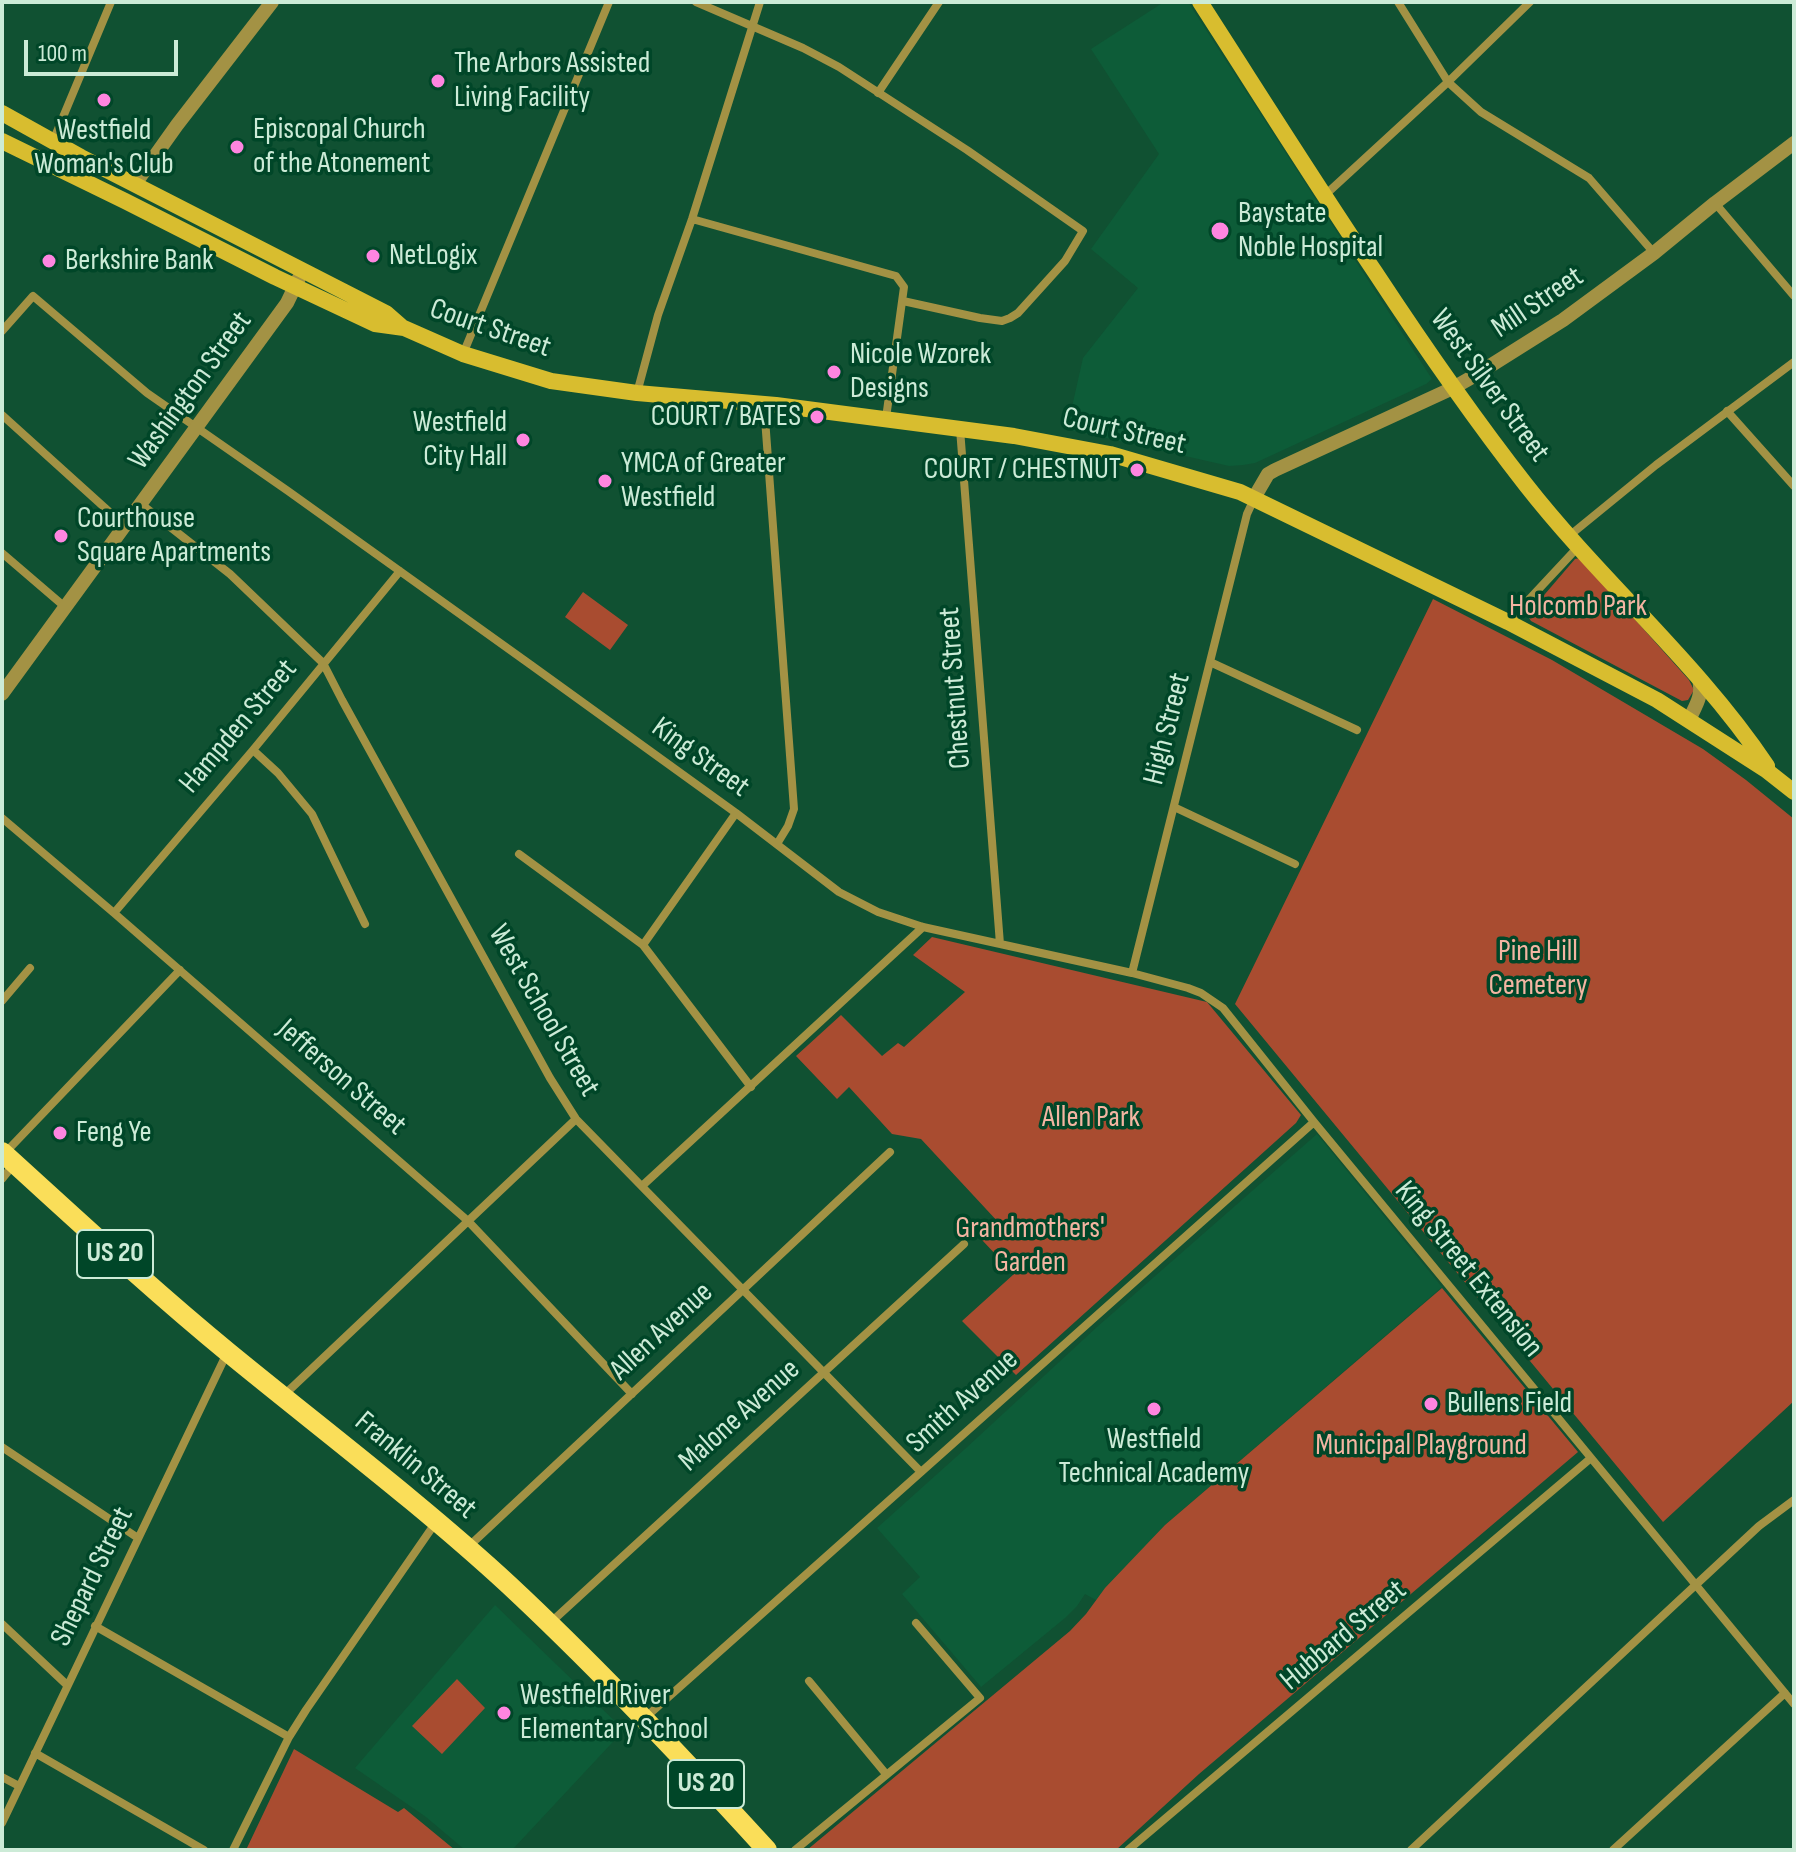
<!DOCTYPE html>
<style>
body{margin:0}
#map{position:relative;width:1796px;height:1852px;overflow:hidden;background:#105132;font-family:"Sofia Sans Condensed",sans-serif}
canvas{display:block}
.frame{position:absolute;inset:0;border:4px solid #ccebd7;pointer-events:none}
.scale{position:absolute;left:24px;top:40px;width:154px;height:36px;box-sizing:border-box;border:4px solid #ccebd7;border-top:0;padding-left:10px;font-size:24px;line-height:28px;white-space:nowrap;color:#ccebd7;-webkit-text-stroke:6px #004628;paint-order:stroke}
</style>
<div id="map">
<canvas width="1796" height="1852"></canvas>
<div class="frame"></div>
<div class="scale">100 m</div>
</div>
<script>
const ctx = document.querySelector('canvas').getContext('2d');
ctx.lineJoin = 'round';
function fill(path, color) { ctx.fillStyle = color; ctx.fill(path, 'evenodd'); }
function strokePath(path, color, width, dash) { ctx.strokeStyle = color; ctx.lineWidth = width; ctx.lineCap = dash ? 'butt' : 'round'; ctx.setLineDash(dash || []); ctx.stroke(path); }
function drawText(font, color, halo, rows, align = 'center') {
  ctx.font = font + ' "Sofia Sans Condensed",sans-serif'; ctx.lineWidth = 7; ctx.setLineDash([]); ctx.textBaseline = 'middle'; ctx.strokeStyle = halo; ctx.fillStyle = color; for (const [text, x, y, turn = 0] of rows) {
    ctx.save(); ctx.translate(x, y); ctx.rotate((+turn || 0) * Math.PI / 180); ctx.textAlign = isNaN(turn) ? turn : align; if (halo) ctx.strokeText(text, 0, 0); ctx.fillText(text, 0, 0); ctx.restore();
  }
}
fill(new Path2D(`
 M1164 2H1188L1432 379 1426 384 1255 463 1243 465 1229 466 1067 429 1083 358 1138 288 1091 249 1159 154 1091 49Z
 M1317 1134 1442 1287 1165 1525 1096 1600 1085 1594 1077 1606 1065 1618 981 1687 902 1594 920 1577 877 1528 965 1449 1097 1327Z
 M495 1605 624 1730 512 1850H465L426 1817 355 1768Z`), '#0d5c38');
fill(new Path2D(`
 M1580 558 1689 680 1694 690 1688 700 1682 701 1531 621 1527 615 1575 559Z
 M583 592 628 625 610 650 565 617Z
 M1433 599 1552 660 1703 749 1746 780 1794 819V1401L1663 1522 1235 1004Z
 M932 937 1207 1002 1301 1115 1296 1123 1016 1375 962 1321 1014 1274 982 1240 999 1223 921 1139 892 1134 849 1087 837 1099 796 1056 841 1015 882 1056 898 1043 904 1047 965 992 913 955Z
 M1442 1288 1578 1452 1199 1774 1116 1850H807L1070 1631 1086 1614 1105 1588 1165 1525Z
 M457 1679 485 1708 442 1754 412 1726Z
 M294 1749 398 1812 404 1808 455 1850H246Z`), '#a94c30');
strokePath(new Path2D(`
 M696 2 803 48 839 67 967 150 1083 231 1065 261 1018 313 1010 318 1002 321 980 318 903 301
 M1398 2 1448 82 1481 112 1589 178 1654 253
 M878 93 939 2
 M53 141 111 2
 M1324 196 1448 82 1530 2
 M1715 203 1794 296
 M692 219 896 276 904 287 886 418
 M2 331 33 296 147 393 288 491 531 665 736 813 839 892 878 912 923 927 1132 973 1188 988 1201 993 1223 1008 1314 1122 1794 1704
 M463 354 609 2
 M637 393 658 315 692 219 760 2
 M764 405 794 809 788 826 777 844
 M1727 411 1794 486
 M2 415 125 526
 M960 429 1000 944
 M141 504 230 574 323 663 342 700 550 1078 576 1119 921 1472
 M1569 536 1656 465 1794 362
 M2 553 65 607
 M1508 622 1578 547
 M1210 662 1357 730
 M253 750 278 773 312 814 365 924
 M1174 807 1295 864
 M2 818 114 913 468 1221 632 1394
 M519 854 643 945 751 1087
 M114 913 253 750 400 571
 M643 945 736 813
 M1132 973 1247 514 1254 499
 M2 1001 30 968
 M4 1154 180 970
 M2 1179 14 1164
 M642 1186 923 927
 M283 1396 576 1119
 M2 1447 138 1538
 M467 1548 890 1152
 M2 1624 67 1685
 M549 1624 964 1244
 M95 1626 289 1737
 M809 1681 886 1774
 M646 1717 1314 1122
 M35 1753 204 1850
 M2 1777 19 1786
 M2 1823 227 1353
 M233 1850 289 1737 306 1710 436 1522
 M795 1850 980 1698 916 1623
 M1128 1850 1591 1458
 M1411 1850 1759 1526 1794 1500
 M1613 1850 1785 1693`), '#a39244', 8);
strokePath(new Path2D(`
 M135 184 177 125 272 2
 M1254 498 1268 474 1275 470 1453 388 1474 376 1563 320 1654 253 1715 203 1794 143
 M2 694 287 303 299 278
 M1689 720C1696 705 1703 696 1699 679`), '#a39244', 14);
strokePath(new Path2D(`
 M1200 2C1258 92 1315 183 1375 272 1423 345 1472 416 1526 485 1602 582 1698 663 1767 766
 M2 113 81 157 386 313 402 327
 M2 141 125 201 275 277 375 324 404 328 463 354 551 381 637 393 776 405 1014 436 1110 454 1240 492 1508 622 1657 700 1766 770 1794 792`), '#d8bd2f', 16);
strokePath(new Path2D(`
 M2 1152C77 1220 151 1289 229 1353 323 1430 420 1503 509 1585 599 1669 684 1759 767 1850`), '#fade59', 20);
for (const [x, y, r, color] of [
 [438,81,8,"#fe85e0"],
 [104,100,8,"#fe85e0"],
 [237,147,8,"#fe85e0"],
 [1220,231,10,"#fe85e0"],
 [373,256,8,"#fe85e0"],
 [49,261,8,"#fe85e0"],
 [834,372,8,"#fe85e0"],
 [817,417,8,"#fe85e0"],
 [523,440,8,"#fe85e0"],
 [1137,470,8,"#fe85e0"],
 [605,481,8,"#fe85e0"],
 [61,536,8,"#fe85e0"],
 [60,1133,8,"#fe85e0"],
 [1431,1404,8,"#fe85e0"],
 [1154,1409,8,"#fe85e0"],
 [504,1713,8,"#fe85e0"]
]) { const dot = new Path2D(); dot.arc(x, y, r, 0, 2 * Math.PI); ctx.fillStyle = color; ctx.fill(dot); strokePath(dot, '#004628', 3); }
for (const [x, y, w] of [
 [115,1254,76],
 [706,1784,76]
]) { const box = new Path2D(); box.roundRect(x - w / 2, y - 24, w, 48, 6); ctx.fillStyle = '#004628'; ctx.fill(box); strokePath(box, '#ccebd7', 2); }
drawText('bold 28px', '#ccebd7', null, [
 ["US 20",115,1254],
 ["US 20",706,1784]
]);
drawText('30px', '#ccebd7', '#004628', [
 ["The Arbors Assisted",454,64],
 ["Living Facility",454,98],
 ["Episcopal Church",253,130],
 ["of the Atonement",253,164],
 ["Westfield",104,131,"center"],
 ["Woman's Club",104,165,"center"],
 ["Baystate",1238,214],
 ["Noble Hospital",1238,248],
 ["NetLogix",389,256],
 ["Berkshire Bank",65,261],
 ["Nicole Wzorek",850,355],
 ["Designs",850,389],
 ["COURT / BATES",801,417,"right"],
 ["Westfield",507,423,"right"],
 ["City Hall",507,457,"right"],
 ["YMCA of Greater",621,464],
 ["Westfield",621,498],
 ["COURT / CHESTNUT",1121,470,"right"],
 ["Courthouse",77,519],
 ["Square Apartments",77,553],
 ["Feng Ye",76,1133],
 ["Bullens Field",1447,1404],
 ["Westfield",1154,1440,"center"],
 ["Technical Academy",1154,1474,"center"],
 ["Westfield River",520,1696],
 ["Elementary School",520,1730]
], 'left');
drawText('30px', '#ccebd7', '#004628', [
 ["Mill Street",1538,303,-34],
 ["Court Street",490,329,19],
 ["West Silver Street",1489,386,54],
 ["Washington Street",191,391,-54],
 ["Court Street",1124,432,13],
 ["Chestnut Street",956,688,-94],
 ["Hampden Street",239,727,-50],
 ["High Street",1168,729,-76],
 ["King Street",700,758,36],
 ["West School Street",543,1011,60],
 ["Jefferson Street",341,1078,41],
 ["King Street Extension",1468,1270,51],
 ["Allen Avenue",662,1332,-43],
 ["Smith Avenue",963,1402,-42],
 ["Malone Avenue",740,1416,-42],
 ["Franklin Street",415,1466,40],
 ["Shepard Street",93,1577,-64],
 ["Hubbard Street",1344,1636,-40]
]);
drawText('30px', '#f3b5a2', '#004628', [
 ["Holcomb Park",1578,607],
 ["Pine Hill",1538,952],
 ["Cemetery",1538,986],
 ["Allen Park",1091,1118],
 ["Grandmothers'",1030,1229],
 ["Garden",1030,1263],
 ["Municipal Playground",1421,1446]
]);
</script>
